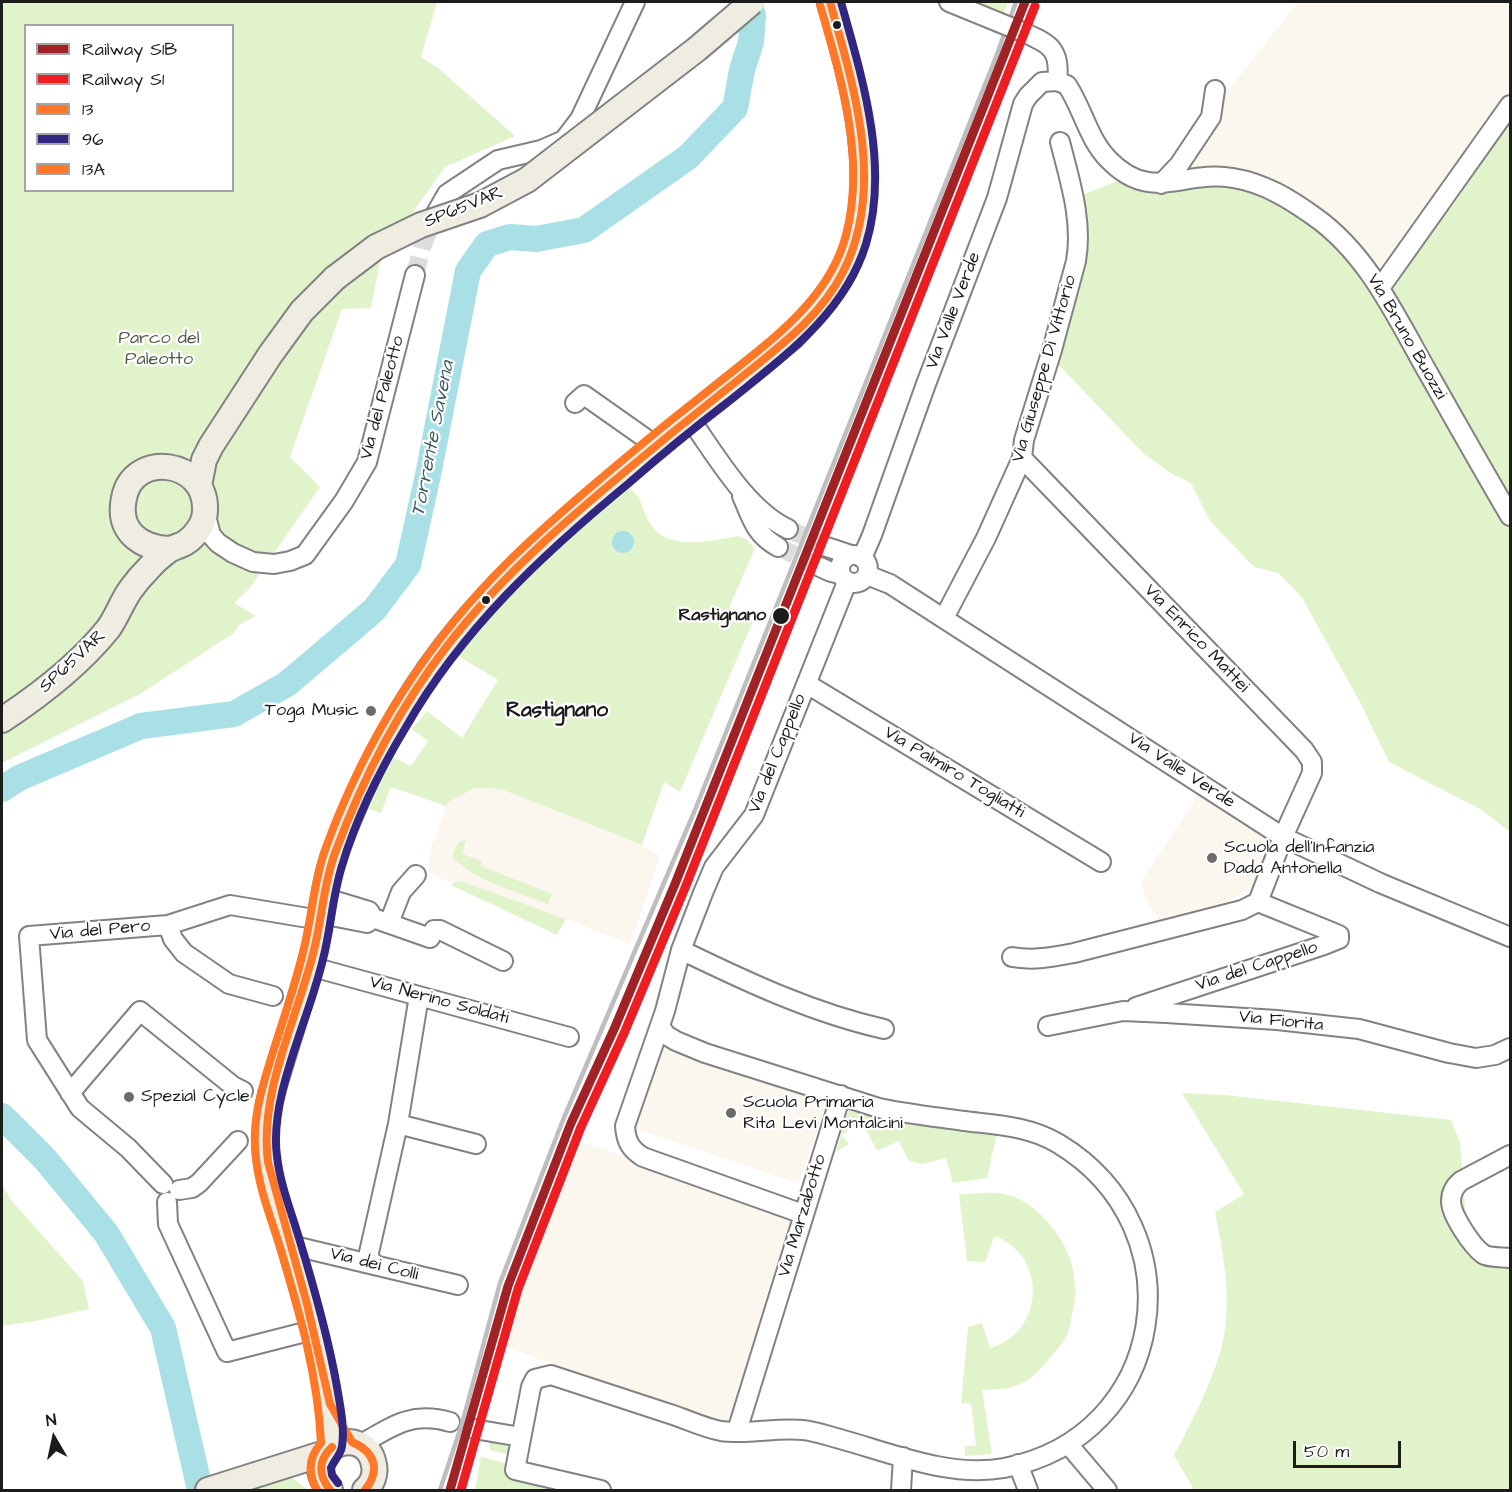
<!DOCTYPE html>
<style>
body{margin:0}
#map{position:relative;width:1512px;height:1492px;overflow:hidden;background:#fff;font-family:"Architects Daughter",sans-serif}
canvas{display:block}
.frame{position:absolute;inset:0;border:3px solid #1c1c1c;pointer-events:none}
.legend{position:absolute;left:24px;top:24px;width:210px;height:168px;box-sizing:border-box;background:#fff;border:2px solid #a4a4a4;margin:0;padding:8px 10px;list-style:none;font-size:18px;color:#1c1c1c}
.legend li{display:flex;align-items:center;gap:12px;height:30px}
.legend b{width:30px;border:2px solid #a4a4a4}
.north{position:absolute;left:24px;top:1408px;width:60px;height:60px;-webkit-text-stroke:4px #fff;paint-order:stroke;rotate:351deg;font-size:16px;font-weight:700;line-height:24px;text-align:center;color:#1c1c1c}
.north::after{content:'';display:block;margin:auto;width:21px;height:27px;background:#1c1c1c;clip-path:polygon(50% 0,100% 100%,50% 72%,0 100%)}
.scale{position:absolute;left:1293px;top:1441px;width:108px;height:27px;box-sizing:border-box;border:3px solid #1c1c1c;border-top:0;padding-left:8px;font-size:18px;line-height:21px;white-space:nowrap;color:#1c1c1c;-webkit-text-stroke:4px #fff;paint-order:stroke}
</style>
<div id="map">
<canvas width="1512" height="1492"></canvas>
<div class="frame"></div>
<ul class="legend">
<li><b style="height:8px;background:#a02225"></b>Railway S1B</li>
<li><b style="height:8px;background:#ed1d24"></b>Railway S1</li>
<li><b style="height:8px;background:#ff7827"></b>13</li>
<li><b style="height:8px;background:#312783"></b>96</li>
<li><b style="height:8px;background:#ff7827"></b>13A</li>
</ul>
<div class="north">N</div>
<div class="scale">50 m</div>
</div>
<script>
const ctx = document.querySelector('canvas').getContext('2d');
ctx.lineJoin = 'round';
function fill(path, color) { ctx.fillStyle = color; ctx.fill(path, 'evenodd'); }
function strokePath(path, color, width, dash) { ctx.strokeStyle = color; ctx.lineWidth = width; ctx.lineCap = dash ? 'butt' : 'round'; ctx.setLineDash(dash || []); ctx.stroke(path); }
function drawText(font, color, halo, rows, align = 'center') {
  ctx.font = font + ' "Architects Daughter",sans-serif'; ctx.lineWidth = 4.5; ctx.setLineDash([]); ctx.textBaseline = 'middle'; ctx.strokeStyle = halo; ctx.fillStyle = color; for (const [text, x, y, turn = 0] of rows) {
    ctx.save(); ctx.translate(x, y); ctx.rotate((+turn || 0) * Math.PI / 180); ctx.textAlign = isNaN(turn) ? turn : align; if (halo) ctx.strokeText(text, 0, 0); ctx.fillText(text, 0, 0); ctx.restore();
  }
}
fill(new Path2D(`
 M1298 2H1510V119L1453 206 1376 279 1168 174 1197 130Z
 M474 788 501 789 642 845 660 856 630 944 566 919 557 935 429 872 430 851 446 806 449 802Z
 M1200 792 1267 832 1270 840V849L1263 866 1252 886 1230 901 1159 920 1145 897 1141 881Z
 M663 1043 828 1098 799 1184 634 1128Z
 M583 1142 796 1217 738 1430 489 1341Z`), '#fbf7ef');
fill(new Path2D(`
 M2 2H437L421 57 438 68 515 136 445 167 381 257 371 308 342 309 290 457 320 487 249 589 234 603 256 616 239 625 234 633 140 694 2 763ZM26 26H232V190H26Z
 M972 2H1008L1004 13Z
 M1510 119V832L1482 810 1389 762 1361 704 1301 596 1278 573 1254 567 1210 521 1191 483 1172 474 1144 454 1053 359 1077 197 1123 179 1259 182 1376 279 1453 206Z
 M628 486C644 501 639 501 647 518 663 553 708 541 739 536L746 539 755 548 729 608 753 621 680 792 664 782 642 845 501 789 474 788 449 802 446 806 391 787 381 813 369 809 392 757 411 766 428 741 412 729 427 711 462 738 498 680 457 655 515 587Z
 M466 839 462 854 482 861 481 866 552 894 548 904C517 892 477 882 453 858V852L458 843Z
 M459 881 466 883 566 919 557 935 451 885Z
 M1182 1093 1225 1095 1451 1120 1460 1143 1466 1222 1486 1248 1510 1255V1490H1194L1174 1455C1192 1421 1210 1387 1221 1350 1233 1307 1224 1255 1215 1212L1244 1194Z
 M850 1105 893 1123 896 1118 997 1133 987 1178 953 1183 946 1158 923 1164 909 1161 899 1141 877 1151 861 1120 842 1135 849 1144 836 1152Z
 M2 1184 11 1200 83 1281 89 1309 36 1321 2 1326Z
 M959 1194C973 1194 991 1191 1005 1194 1024 1199 1038 1210 1050 1225 1073 1252 1081 1284 1071 1319 1070 1325 1069 1332 1066 1337 1062 1344 1055 1352 1049 1359 1040 1370 1032 1379 1018 1385 1006 1390 994 1389 982 1390L992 1454 965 1456V1446H976L971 1404 961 1403 968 1327 982 1323 990 1348C1044 1333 1048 1258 997 1237H994L985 1262 967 1261Z
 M489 1441 513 1448 512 1455 490 1450Z
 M481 1457 594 1485 593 1490H475Z
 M254 1467 294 1479 308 1490H233Z`), '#e1f3cb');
fill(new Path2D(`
 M612 542a11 11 0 1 1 22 0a11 11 0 1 1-22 0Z`), '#a8e0e6');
strokePath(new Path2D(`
 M2 789 19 778 141 726 234 714 287 684 374 610 408 565 428 475 468 271 487 244 510 237 536 239 584 230 688 157 735 108 742 70 751 42 753 16 749 2
 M2 1116 45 1159 106 1233 163 1328 200 1490`), '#a8e0e6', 26);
strokePath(new Path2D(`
 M415 275 422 247 435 215
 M788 529 827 547
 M778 547 820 567`), '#ddd', 18, [18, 9]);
const minor = new Path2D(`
 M949 2 998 22
 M1025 33C1050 44 1061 50 1057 81
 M1161 184 1179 165 1211 117 1215 90
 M435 215 447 194 498 160 541 150 564 140 580 119 635 2
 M1380 288 1510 105
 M575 403 584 395 645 438 654 448
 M690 419C716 455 746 509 788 529
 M742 496C752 519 755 534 778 547
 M205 512 211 535 218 543 233 553 253 562 274 564 290 561 305 555 344 501 367 462 415 275
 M827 547 851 555
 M840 569a14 14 0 1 1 28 0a14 14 0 1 1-28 0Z
 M862 558 872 535 926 384 997 198 1023 104 1028 96 1042 82 1057 81 1067 85C1083 109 1088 139 1109 160 1152 204 1184 169 1233 178 1264 183 1290 199 1315 217 1370 256 1398 321 1431 378 1457 424 1483 470 1510 516
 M820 567 831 572 840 574
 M867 575 890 584 1283 837 1380 883 1510 937
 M944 618 986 538 1022 458 1024 440 1052 350 1076 261C1083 221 1070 181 1060 142
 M807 684 1101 862
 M323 897 369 911 373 918 430 938 434 930H440L503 961
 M321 914 367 923 373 918
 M389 923 401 892 416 875
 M168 925 173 939 184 953 229 984 273 996
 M681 950C747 982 813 1013 884 1029
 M1012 957C1033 961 1053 957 1074 953L1242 910 1258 902 1283 837 1312 773V762L1304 750 1022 458
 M309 966 569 1037
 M1136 1007 1324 945 1339 939V935L1332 932 1258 902
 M1048 1026 1123 1011 1166 1013 1277 1020 1359 1029 1449 1053 1476 1058 1495 1055 1510 1048
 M70 1093 140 1011 233 1086 243 1091
 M398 1124 476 1144
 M1510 1155 1461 1181C1455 1186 1451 1193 1451 1201 1451 1215 1472 1246 1483 1254 1489 1258 1502 1257 1510 1258
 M163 1184 128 1148 80 1108 37 1040 29 936 168 925 230 905 320 920
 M179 1190 192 1188 199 1183 238 1141
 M167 1202 168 1224 227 1352 313 1330
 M803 1214 643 1157C630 1149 626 1141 625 1126L665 1011 681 950 703 893 714 867 754 815 847 582
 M290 1245 458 1285
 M375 1265 368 1257 398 1124 419 996
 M474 1429 521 1437
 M737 1431 841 1095
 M1068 1444 1107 1490
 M360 1445C392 1426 412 1411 450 1422
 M1018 1464 1028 1490
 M601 1490 515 1470 531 1387 535 1379 551 1375C591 1388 630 1401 670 1414 686 1419 704 1428 721 1431 748 1435 776 1427 803 1430 815 1431 828 1436 840 1439 891 1453 950 1478 1004 1468 1168 1437 1199 1229 1059 1144 1030 1126 997 1125 964 1121 936 1117 907 1114 879 1108L705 1053 676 1041 666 1035 660 1026
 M901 1490 903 1457`);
const major = new Path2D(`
 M199 486 204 460 211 446 270 355 302 311 335 278
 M2 720C40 695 79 665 108 629 117 617 122 601 131 589 136 582 142 575 148 569 154 562 162 555 169 550 174 547 180 546 185 543 196 536 205 523 205 510 207 460 133 450 124 498 117 531 140 548 170 549
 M332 1447C331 1378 308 1307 289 1242 280 1211 266 1177 265 1144 265 1129 267 1114 270 1099 284 1050 301 1001 314 952 322 919 323 885 335 853 362 781 399 708 446 647 491 589 544 541 599 494 662 440 728 388 793 336 811 316 831 295 844 271 885 192 853 82 830 2
 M208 1490 325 1453
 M330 1490C294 1449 366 1420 374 1465 376 1475 372 1484 365 1490`);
strokePath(minor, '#828282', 22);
strokePath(major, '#828282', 28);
strokePath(minor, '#fff', 18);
strokePath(major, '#efede1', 24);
strokePath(new Path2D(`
 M440 1490 462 1424 500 1283 563 1120 695 810 996 57 1016 2`), '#bebebe', 4.5);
const minorBridge = new Path2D(`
 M998 22 1025 33`);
const majorBridge = new Path2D(`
 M335 278 376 247 421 225 480 205 527 180 697 49 752 2`);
strokePath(minorBridge, '#828282', 22, []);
strokePath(majorBridge, '#828282', 28, []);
strokePath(minorBridge, '#fff', 18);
strokePath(majorBridge, '#efede1', 24);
strokePath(new Path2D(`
 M352 1442 330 1404 307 1304 268 1162C259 1093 296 1021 313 954 322 921 323 885 335 853 362 780 399 708 447 646 510 564 593 498 673 432 698 412 723 392 748 372 784 343 822 314 843 272 886 188 854 87 830 2
 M352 1442C375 1452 381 1470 365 1490
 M330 1490C318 1475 318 1460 332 1447`), '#ff7827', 8);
strokePath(new Path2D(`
 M338 1483 332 1475 331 1468C334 1460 341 1455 342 1446 345 1428 340 1405 337 1387 328 1336 314 1287 299 1238 291 1211 280 1184 277 1156 270 1105 299 1040 314 991 319 975 324 958 327 941 332 916 334 891 342 866 356 818 380 770 406 727 462 629 543 554 629 483 661 455 694 428 728 402 782 358 844 315 866 244 890 166 862 77 841 2`), '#312783', 8);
strokePath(new Path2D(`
 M317 1490C308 1474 308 1458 321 1443 318 1375 299 1311 280 1247 271 1218 259 1189 256 1158 251 1121 262 1087 273 1052 284 1017 296 983 304 948 312 915 314 881 325 850 365 739 429 639 513 557 562 510 613 468 665 425 689 406 713 387 737 368 782 332 831 293 846 235 866 159 841 78 820 5`), '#ff7827', 8);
strokePath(new Path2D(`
 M450 1490 508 1286 571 1123 615 1027 675 884 1025 2`), '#a02225', 9);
strokePath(new Path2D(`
 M461 1490 518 1289 581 1127 625 1031 685 888 1035 6`), '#ed1d24', 9);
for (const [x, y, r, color] of [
 [837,25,5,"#1c1c1c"],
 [486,600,5,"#1c1c1c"],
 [781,616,9,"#1c1c1c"],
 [371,711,6,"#6b6b6b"],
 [1212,858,6,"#6b6b6b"],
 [129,1097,6,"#6b6b6b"],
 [731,1113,6,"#6b6b6b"]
]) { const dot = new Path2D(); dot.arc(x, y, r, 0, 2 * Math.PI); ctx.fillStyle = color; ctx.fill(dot); strokePath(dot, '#fff', 2); }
drawText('18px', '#1c1c1c', '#fff', [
 ["SP65VAR",464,208,-22],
 ["Via Valle Verde",954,311,-69],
 ["Via Bruno Buozzi",1406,337,60],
 ["Via Giuseppe Di Vittorio",1045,369,-74],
 ["Via del Paleotto",383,398,-75],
 ["Via Enrico Mattei",1196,639,46],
 ["SP65VAR",73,662,-43],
 ["Via del Cappello",778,754,-68],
 ["Via Valle Verde",1181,771,33],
 ["Via Palmiro Togliatti",954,773,31],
 ["Via del Pero",100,931,-5],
 ["Via del Cappello",1257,967,-18],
 ["Via Nerino Soldati",439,1001,15],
 ["Via Fiorita",1281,1022,6],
 ["Via Marzabotto",803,1216,-73],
 ["Via dei Colli",374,1265,14]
]);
drawText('18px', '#505a44', '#fff', [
 ["Parco del",159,339],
 ["Paleotto",159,360]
]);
drawText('bold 18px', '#1c1c1c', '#fff', [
 ["Rastignano",766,616]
], 'right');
drawText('18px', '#1c1c1c', '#fff', [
 ["Toga Music",359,711,"right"],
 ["Scuola dell'Infanzia",1224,848],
 ["Dada Antonella",1224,869],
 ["Spezial Cycle",141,1097],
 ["Scuola Primaria",743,1103],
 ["Rita Levi Montalcini",743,1124]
], 'left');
drawText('italic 20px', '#405c5f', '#fff', [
 ["Torrente Savena",434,439,-79]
]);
drawText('bold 21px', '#1c1c1c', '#fff', [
 ["Rastignano",557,712]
]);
</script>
